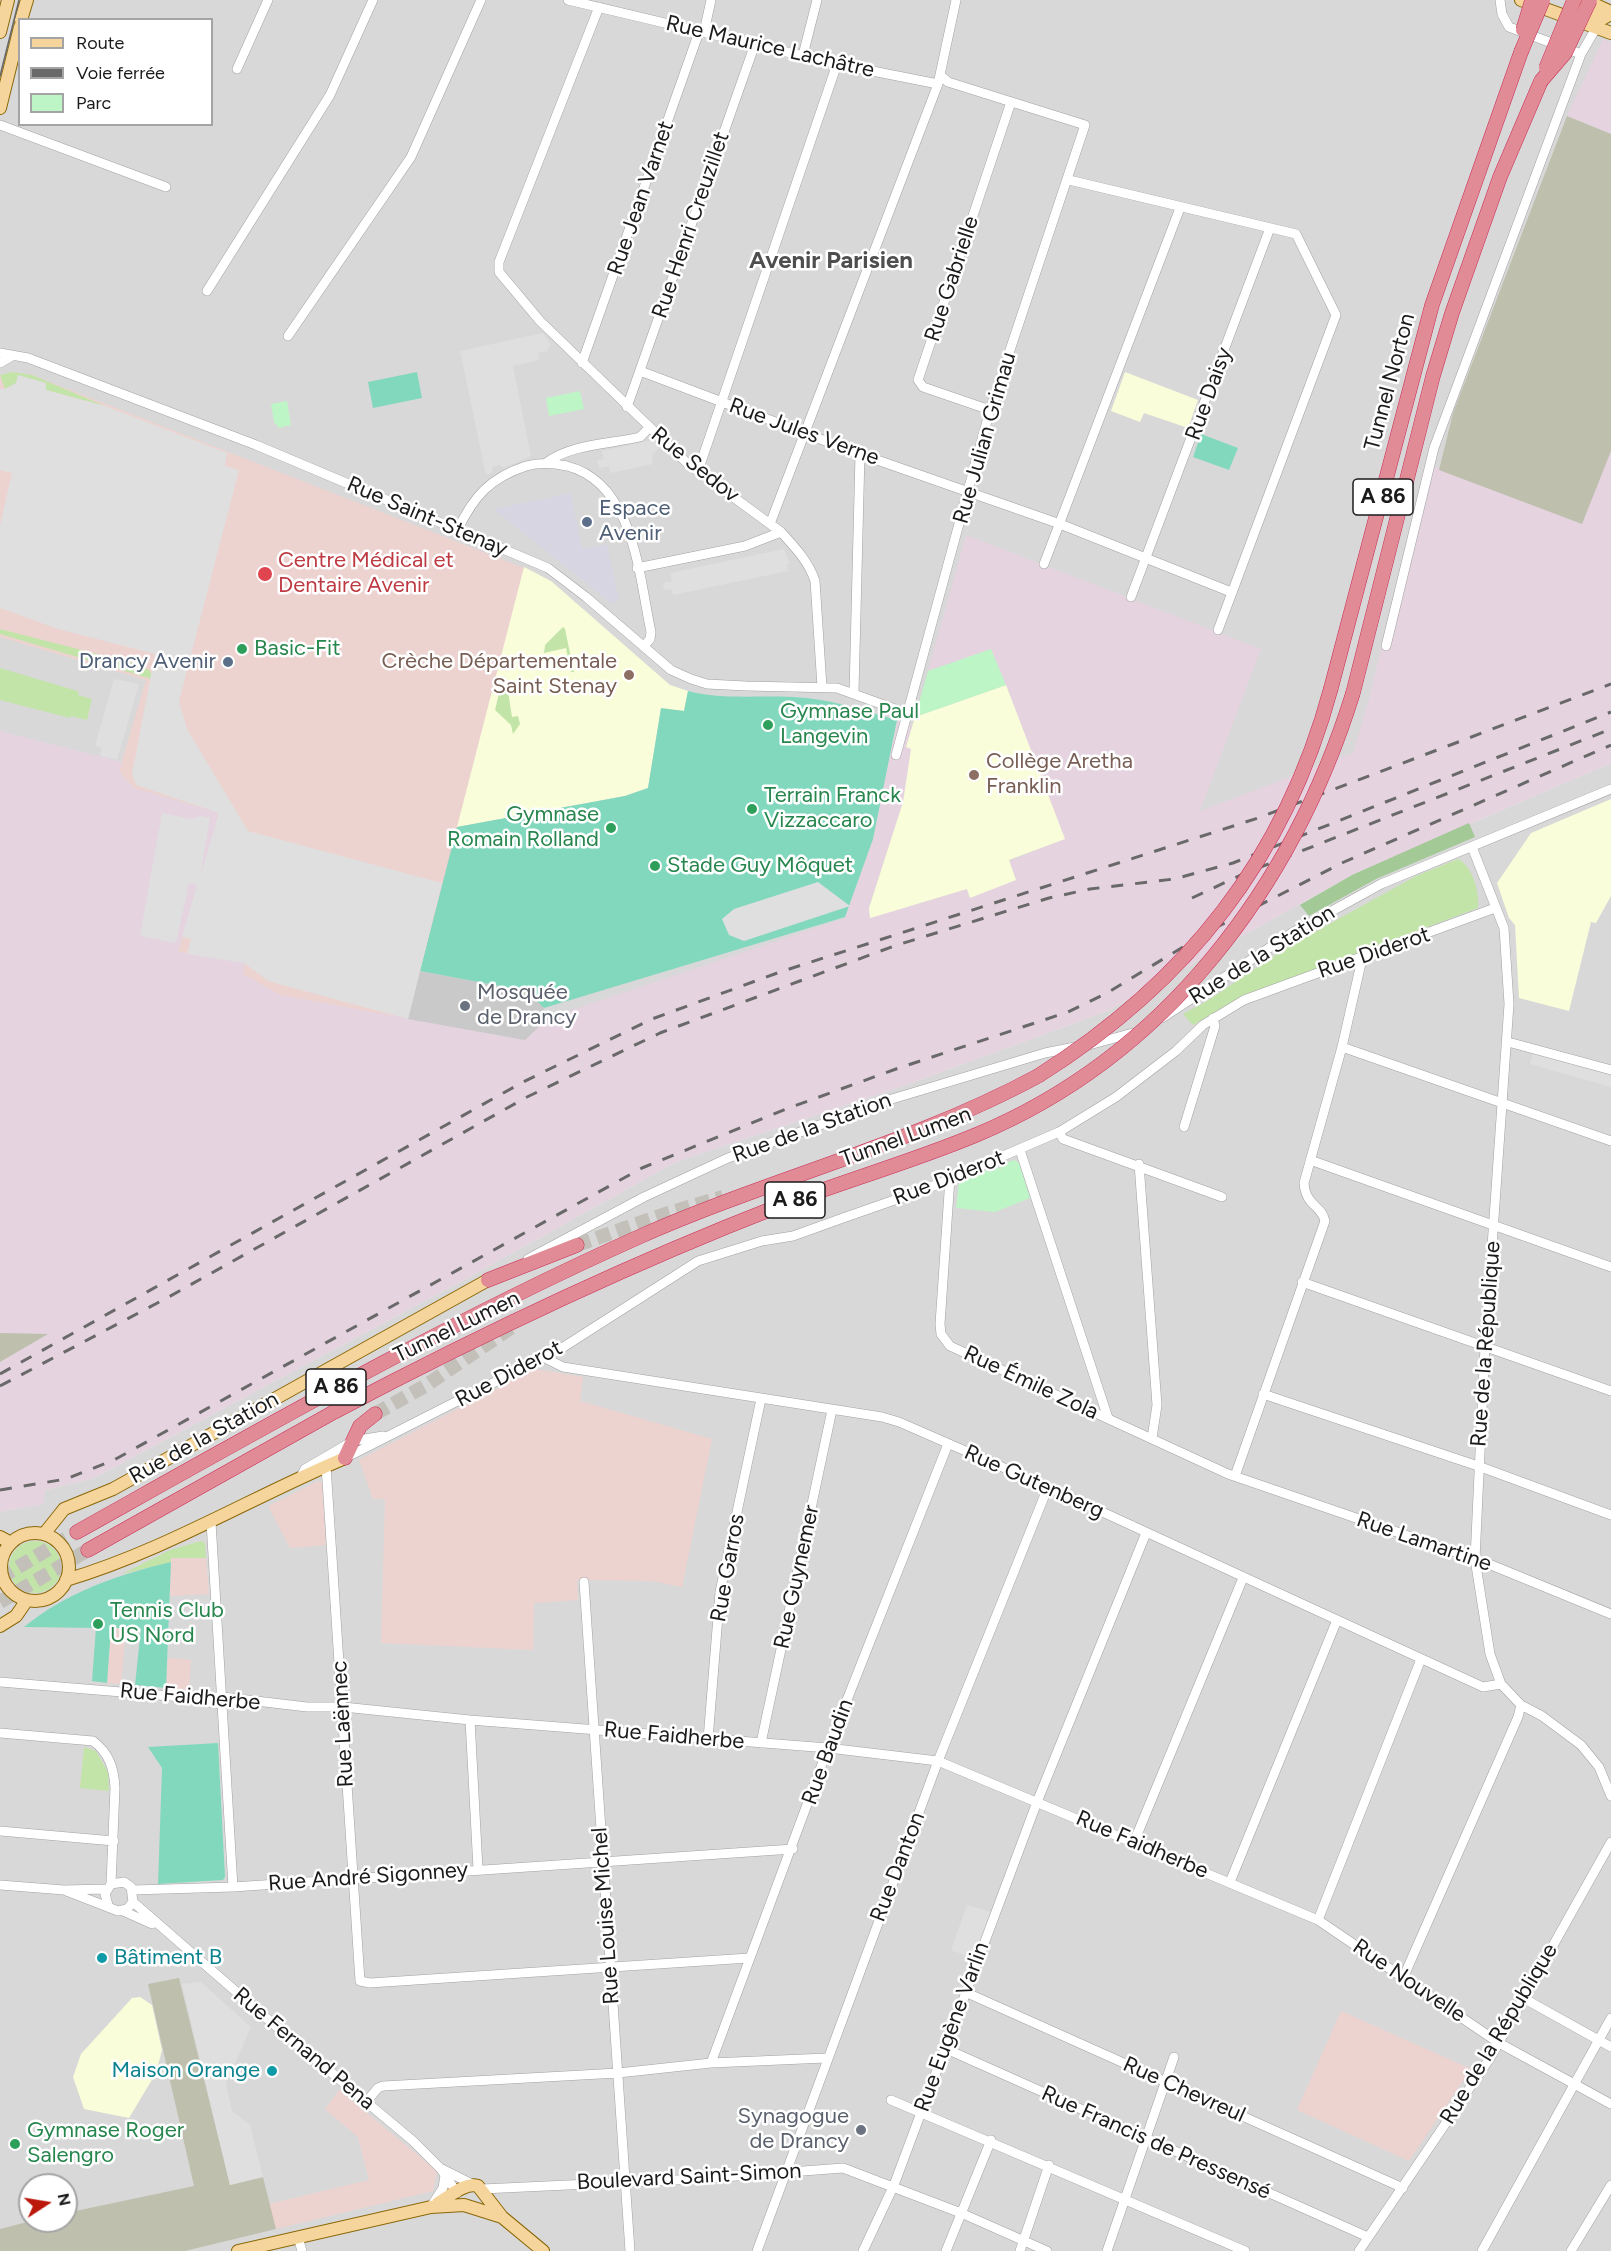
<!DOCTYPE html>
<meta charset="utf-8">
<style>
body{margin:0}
#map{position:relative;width:1611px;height:2251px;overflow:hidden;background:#ece9e1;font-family:Figtree,sans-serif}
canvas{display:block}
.legend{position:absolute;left:18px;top:18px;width:195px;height:108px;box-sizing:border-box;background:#fff;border:2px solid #a4a4a4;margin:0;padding:8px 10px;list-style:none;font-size:18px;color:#1b1b1b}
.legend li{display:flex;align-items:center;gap:12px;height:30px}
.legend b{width:30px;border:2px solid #a4a4a4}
.north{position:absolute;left:18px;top:2173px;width:60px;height:60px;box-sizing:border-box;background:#fff;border:2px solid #a4a4a4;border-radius:50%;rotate:78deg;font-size:16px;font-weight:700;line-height:24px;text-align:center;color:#1b1b1b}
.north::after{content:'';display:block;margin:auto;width:21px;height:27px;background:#bb170b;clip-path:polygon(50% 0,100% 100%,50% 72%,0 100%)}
</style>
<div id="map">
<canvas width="1611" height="2251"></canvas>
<ul class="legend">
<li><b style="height:8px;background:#f6d59c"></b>Route</li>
<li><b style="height:8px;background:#696969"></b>Voie ferrée</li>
<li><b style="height:16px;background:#bef5c6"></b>Parc</li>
</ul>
<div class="north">N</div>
</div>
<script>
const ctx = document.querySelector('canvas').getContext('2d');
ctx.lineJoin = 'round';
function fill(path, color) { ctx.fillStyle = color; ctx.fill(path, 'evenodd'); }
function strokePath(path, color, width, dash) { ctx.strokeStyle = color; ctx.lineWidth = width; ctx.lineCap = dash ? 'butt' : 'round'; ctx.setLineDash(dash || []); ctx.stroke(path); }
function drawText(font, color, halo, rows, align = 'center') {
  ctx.font = font + ' Figtree,sans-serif'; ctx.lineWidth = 5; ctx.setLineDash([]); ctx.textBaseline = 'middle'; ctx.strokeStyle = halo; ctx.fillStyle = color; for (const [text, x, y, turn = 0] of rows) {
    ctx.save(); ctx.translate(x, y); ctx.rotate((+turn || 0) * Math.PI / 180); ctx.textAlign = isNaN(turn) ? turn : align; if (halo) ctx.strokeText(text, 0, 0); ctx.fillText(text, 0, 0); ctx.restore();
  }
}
fill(new Path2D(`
 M0 0H1611V658L970 898 860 913 0 1362ZM20 20H212V124H20Z
 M1611 763V2251H0V1512L42 1504 45 1490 94 1478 462 1281 676 1162 895 1089 1105 1012 1352 875ZM30 2185H66V2221H30Z`), '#d9d8d8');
fill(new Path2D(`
 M12 372 32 375 524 568 408 1019 280 995 243 974 244 962 178 952 219 813 134 788 119 771 146 680 0 637V375Z
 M535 1369 583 1377 580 1401 712 1439 682 1587 653 1581 577 1580 578 1600 534 1603 533 1650 381 1643 385 1499H373L359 1460Z
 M318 1481 322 1482 326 1545 290 1548 268 1506Z
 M171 1558H206L209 1594 170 1596Z
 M111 1628H126L121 1684 107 1683Z
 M168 1658 191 1660 189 1690 166 1688Z
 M1341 2011 1471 2069 1409 2161 1297 2110Z
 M339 2090 437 2171 433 2191 276 2229 269 2204 369 2180 358 2137 325 2109Z`), '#edd3d0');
fill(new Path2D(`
 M1603 39 1611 43V134L1567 116Z
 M1611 451V763L1352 875 1105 1012 895 1089 676 1162 462 1281 94 1478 45 1490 43 1504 0 1512V1362L47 1334 0 1333V731L122 762 119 772 134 788 219 813 178 952 244 963 243 974 280 995 524 1040 548 1018 845 918 873 839 897 721 912 725 906 746 911 749 903 802 869 908 870 918 967 889 970 897 1016 880 1009 861 1064 839 991 649 928 671 966 535 1261 649 1200 811 1353 753 1369 699 1425 463 1582 524Z`), '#e5d3e0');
fill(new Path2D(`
 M1125 372 1198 400 1188 428 1144 413 1140 422 1111 411Z
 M524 567 551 581 670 685 688 691 684 711 661 709 648 788 625 796 457 827Z
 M1006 685 1065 839 1009 860 1016 880 970 898 967 889 870 918 869 908 903 802 911 749 906 747 915 717Z
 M1611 799V896L1596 923 1591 922 1569 1011 1519 998 1515 925 1509 918 1497 883 1531 833Z
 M140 1997 152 2005 162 2050 156 2073 129 2118 84 2109 73 2077 81 2054 132 1998Z`), '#fafdd9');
fill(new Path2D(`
 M420 971 527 991 544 1008 548 1018 525 1040 408 1019Z`), '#c9c9c9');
fill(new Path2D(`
 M1567 116 1611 134V451L1582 524 1439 470 1453 413Z
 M0 1333 48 1334 0 1362Z
 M179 1978 230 2185 263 2177 276 2229 185 2251H0V2229L31 2221H66V2213L194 2186 148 1984Z`), '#bec0ad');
fill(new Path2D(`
 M12 372 32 375 105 406 46 390V383L18 376 16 383 5 389 0 375Z
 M563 627 565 629 574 672H571L566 648 544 653 545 645Z
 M0 629 140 665 150 671 155 680 0 634Z
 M0 668 74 690 79 692 78 695 92 699 87 720 71 716 70 718 0 700Z
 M503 676 506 678 512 717 518 716 520 724 513 734 511 725 495 710Z
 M1458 859C1472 865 1480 893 1478 908L1242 996 1193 1025 1183 1014 1207 1001 1286 948 1416 876Z
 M9 1567a26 26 0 1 1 52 0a26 26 0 1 1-52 0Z
 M201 1541 205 1543 206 1558H171V1562L122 1574 170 1550Z
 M84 1747 96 1751 108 1772 109 1791 80 1788Z`), '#c2e4a8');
fill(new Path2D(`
 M1469 823 1475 837 1376 879 1309 916 1300 905 1352 875Z`), '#a3c997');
fill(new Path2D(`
 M580 391 584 409 549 416 546 398Z
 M287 401 291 425 279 428 274 422 271 404Z
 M991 649 1006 685 915 717 928 671Z
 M1014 1160 1019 1163 1030 1198 995 1212 956 1208 959 1182 997 1166 1001 1170 1000 1165Z`), '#bef5c6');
fill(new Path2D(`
 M417 372 422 398 373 408 368 382Z
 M1201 434 1238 448 1229 470 1193 457Z
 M688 691C724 700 757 695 793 697 828 698 864 711 897 720L873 839 845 917 544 1008 527 991 420 971 457 827 625 796 648 788 661 708 684 711Z
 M171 1562 166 1688 135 1685 141 1628H111L107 1683 92 1681 96 1628 24 1627C67 1592 117 1575 171 1562Z
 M218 1743 225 1877 223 1880 158 1884 162 1768 148 1747Z`), '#82d8bd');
fill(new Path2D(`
 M543 333 551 345 547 351 538 353 539 360 513 366 531 456 504 468 499 465 492 467 493 472 486 475 460 351Z
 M18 375 46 383V390L105 406 227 453 225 466 239 470 179 701 187 729 248 831 442 883 408 1019 268 981 244 963 187 954 191 939 182 937 197 885 189 884 176 943 140 936 162 813 191 819 200 816 210 818 200 877 219 813 136 785 132 774 155 654 58 629 0 608V525L12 473 0 470V389H5L16 383Z
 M648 441 654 442 659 448 652 455 653 464 610 473 609 466 599 468 597 460 604 459 602 451Z
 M784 549 790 563 787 564 788 571 673 595 671 589 664 590 663 583 672 581 670 573Z
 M114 679 139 684 117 760 100 756 102 748 95 746Z
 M818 882 850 906 744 941 729 935 722 919 734 909Z
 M1533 1053 1611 1075V1087L1530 1064Z
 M967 1905 991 1912 974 1959 951 1950Z
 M201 1982 251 2027 226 2084 232 2111 250 2125 263 2177 230 2185 182 1984Z`), '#dfdfdf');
fill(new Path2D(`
 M571 493 582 549 607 544 619 601 611 603 493 509Z`), '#d6d5e1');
strokePath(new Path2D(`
 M577 1245 668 1213 723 1197
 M375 1414 425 1386 515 1325
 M0 1578 77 1532
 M0 1602 88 1550`), '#c2c0b9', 14, [14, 7]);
const minor = new Path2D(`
 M568 0 837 64 938 84
 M1500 0 1502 14 1509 27 1581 54
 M599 7 499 262V272L540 321 687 463 781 532C794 546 809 562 815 581L822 687
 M704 32 711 0
 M803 55 817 0
 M237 69 268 0
 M0 125 166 187
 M1069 180 1296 234 1336 315 1218 630
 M207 291 330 95 373 0
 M288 336 411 157 481 0
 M0 353 28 358 256 445 548 568 586 597 671 670 691 679 707 684 746 686 837 688 906 713
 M0 363 12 356
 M582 363 699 32
 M640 371 860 454 1060 524 1231 592
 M627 407 755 44
 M990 410 923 387 918 380 1011 102
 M546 463C570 444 611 444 640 437L649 428
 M698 471 837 64
 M770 524 938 84 956 0
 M458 529C474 496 490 478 526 466 540 462 553 463 567 466 634 483 639 576 651 632L650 639 644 646
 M1044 564 1180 208
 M637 568 745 546 781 532
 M1131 597 1270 228
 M1386 646 1434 448 1581 54 1599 23
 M854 692 860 454
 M896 755 990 410 1085 125 948 82 940 75
 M1472 847 1504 928 1509 1004 1485 1346 1475 1559 1490 1654 1501 1684 1521 1705 1542 1716 1581 1745 1599 1767 1611 1796
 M1162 1018 1292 933 1381 884 1611 789
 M1508 1042 1611 1070
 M1089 1045 1133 1033
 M1342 1047 1611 1141
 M1184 1127 1215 1026 1213 1018
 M1059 1132 1063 1139 1222 1197
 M1020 1150 1108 1418
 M1310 1160 1611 1267
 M1139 1164 1157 1405 1152 1438
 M950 1178 940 1324 941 1334 950 1346 1228 1474 1484 1562 1611 1614
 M528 1259 644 1197 728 1158 892 1099 1045 1053 1075 1047
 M1302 1282 1611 1391
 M543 1357 563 1367 882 1417 899 1422 1048 1487 1483 1687 1501 1684
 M1263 1394 1478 1466 1611 1515
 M345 1458 562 1348 698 1261 762 1241 793 1236 843 1218 926 1189 1059 1132 1116 1097 1176 1051 1203 1025 1244 1000 1495 908
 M326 1466 360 1981 370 1983 749 1958
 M1235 1476 1325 1221C1321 1204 1306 1207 1304 1183L1342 1047 1362 959
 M300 1478 305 1469 353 1441 383 1436
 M211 1522 233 1887
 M584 1582 630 2251
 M0 1682 182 1697H222L307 1707H343L470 1720 828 1748 938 1761 1318 1920 1499 2043 1611 2104
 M194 1700 222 1704 251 1703
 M470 1720 478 1869
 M0 1733 93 1741C109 1753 114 1768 115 1788L111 1884
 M708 1739 720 1592 761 1399
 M761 1743 832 1410
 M0 1831 114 1841
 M1134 1842 1243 1578
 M1230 1882 1337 1620
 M0 1885 64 1890 106 1889
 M64 1890 118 1911 127 1909 133 1902 131 1887 124 1882 111 1884 105 1894 108 1905
 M133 1890 233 1887 793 1849
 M133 1902 271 2022 413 2141 441 2169 457 2193
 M123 1911 152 1924
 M1318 1920 1421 1659
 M1404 1976 1518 1717 1521 1705
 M965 1992 1403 2188
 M1523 1998 1611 2047
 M944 2048 1368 2237
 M711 2063 828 1748 948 1444
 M891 2100 1245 2251
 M366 2102 378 2088 383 2086 618 2073 711 2063 826 2058
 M442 2169 472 2184
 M482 2189 697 2179 843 2168 961 2213 1047 2251
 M432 2205 443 2188 445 2175
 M298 2237 302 2251
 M757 2251 938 1761 1048 1487
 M863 2251 894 2185 1037 1802 1146 1533
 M946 2251 991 2140
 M1020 2251 1049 2165
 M1107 2251 1174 2057
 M1359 2251 1490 2058 1611 1842
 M1482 2251 1611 2018
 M1571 2251 1611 2185`);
const major = new Path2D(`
 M1521 0 1611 33
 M1585 0 1611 12
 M1577 10 1602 19 1611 14
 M21 20 27 0
 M0 32 8 0
 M0 108 20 27
 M1 1567a34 34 0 1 1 68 0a34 34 0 1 1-68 0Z
 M44 1534 64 1509 113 1489 488 1280
 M0 1537 11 1543
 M66 1580C164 1551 252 1497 345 1458
 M0 1626 16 1616 27 1600
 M438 2203C449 2197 465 2182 478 2186L502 2217 543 2251
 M238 2251 431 2207 464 2205 502 2217`);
const highway = new Path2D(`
 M1331 688 1432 305 1521 52
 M1353 693 1433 376 1452 313 1500 177 1541 81
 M488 1280 577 1245
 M345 1458 360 1426 375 1414
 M77 1532C263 1428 446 1323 641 1236 772 1178 912 1144 1038 1076
 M88 1550 334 1412`);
strokePath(minor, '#a2a2a2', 10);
strokePath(major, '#8a6808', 14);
strokePath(highway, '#cb2d58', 15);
strokePath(minor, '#fff', 9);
strokePath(major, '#f6d59c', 12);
strokePath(highway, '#e08b95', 14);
strokePath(new Path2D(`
 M0 76 19 0`), '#696969', 1.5);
strokePath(new Path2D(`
 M1192 898 1243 874 1611 729
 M0 1374 523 1082 652 1019 780 972 1258 818 1611 684
 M0 1386 165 1299 527 1097 660 1033 894 946 1049 898 1090 889 1174 879 1233 863 1611 712
 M0 1490 66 1479 114 1460 642 1168 786 1109 896 1069 1068 1012 1107 993 1211 930 1344 862 1611 745`), '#696969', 3, [12, 12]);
const highwayBridge = new Path2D(`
 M1523 30 1532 0
 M1521 52 1543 0
 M1546 68 1574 0
 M1541 81 1565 53 1590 0
 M1038 1076C1187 982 1285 859 1331 688
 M334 1412C478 1336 627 1265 779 1206 844 1181 911 1162 976 1135 1166 1056 1293 886 1353 693`);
strokePath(highwayBridge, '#cb2d58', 15, []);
strokePath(highwayBridge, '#e08b95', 14);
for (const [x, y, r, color] of [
 [587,522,6,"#5c6f8a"],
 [265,574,8,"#e0444e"],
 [242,649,6,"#2e9e5b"],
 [228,662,6,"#5c6f8a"],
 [629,675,6,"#8d6e63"],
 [768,725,6,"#2e9e5b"],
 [974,775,6,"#8d6e63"],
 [752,809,6,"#2e9e5b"],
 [611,828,6,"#2e9e5b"],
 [655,866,6,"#2e9e5b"],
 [465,1006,6,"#6b7280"],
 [98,1624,6,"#2e9e5b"],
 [102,1958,6,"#0f9aa8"],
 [272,2071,6,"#0f9aa8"],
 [861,2130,6,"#6b7280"],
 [15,2144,6,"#2e9e5b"]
]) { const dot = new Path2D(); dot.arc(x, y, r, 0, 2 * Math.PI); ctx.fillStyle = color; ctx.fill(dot); strokePath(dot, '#fff', 2); }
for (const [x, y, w] of [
 [1383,497,60],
 [795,1200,60],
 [336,1387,60]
]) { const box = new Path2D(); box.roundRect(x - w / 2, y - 18, w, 36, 4.5); ctx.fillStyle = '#fff'; ctx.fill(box); strokePath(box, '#1b1b1b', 1.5); }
drawText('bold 21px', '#1b1b1b', null, [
 ["A 86",1383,497],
 ["A 86",795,1200],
 ["A 86",336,1387]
]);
drawText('22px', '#1b1b1b', '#fff', [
 ["Rue Maurice Lachâtre",770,47,13],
 ["Rue Jean Varnet",641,198,-71],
 ["Rue Henri Creuzillet",691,225,-71],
 ["Rue Gabrielle",952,279,-72],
 ["Tunnel Norton",1390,382,-75],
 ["Rue Daisy",1209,394,-70],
 ["Rue Jules Verne",804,432,20],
 ["Rue Julian Grimau",985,438,-74],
 ["Rue Sedov",695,465,39],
 ["Rue Saint-Stenay",427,517,23],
 ["Rue Diderot",1374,953,-19],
 ["Rue de la Station",1262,955,-32],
 ["Rue de la Station",812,1128,-20],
 ["Tunnel Lumen",906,1137,-20],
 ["Rue Diderot",949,1178,-21],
 ["Tunnel Lumen",457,1327,-26],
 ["Rue de la République",1486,1344,-86],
 ["Rue Diderot",509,1374,-28],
 ["Rue Émile Zola",1031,1383,25],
 ["Rue de la Station",204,1438,-29],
 ["Rue Gutenberg",1034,1482,24],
 ["Rue Lamartine",1424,1542,19],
 ["Rue Garros",728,1568,-80],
 ["Rue Guynemer",797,1577,-78],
 ["Rue Faidherbe",190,1697,5],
 ["Rue Laënnec",343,1724,-93],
 ["Rue Faidherbe",674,1736,5],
 ["Rue Baudin",828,1752,-70],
 ["Rue Faidherbe",1142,1845,23],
 ["Rue Danton",898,1867,-69],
 ["Rue André Sigonney",368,1877,-4],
 ["Rue Louise Michel",606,1916,-94],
 ["Rue Nouvelle",1409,1981,34],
 ["Rue Eugène Varlin",952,2027,-70],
 ["Rue de la République",1499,2034,-59],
 ["Rue Fernand Pena",304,2049,40],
 ["Rue Chevreul",1184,2090,24],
 ["Rue Francis de Pressensé",1156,2143,24],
 ["Boulevard Saint-Simon",689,2177,-3]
]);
drawText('22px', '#4e5e75', '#fff', [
 ["Espace",599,509],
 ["Avenir",599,534],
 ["Drancy Avenir",216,662,"right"]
], 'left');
drawText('22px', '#be3a42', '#fff', [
 ["Centre Médical et",278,561],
 ["Dentaire Avenir",278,586]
], 'left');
drawText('22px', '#27864d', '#fff', [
 ["Basic-Fit",254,649],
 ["Gymnase Paul",780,712],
 ["Langevin",780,737],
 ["Terrain Franck",764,796],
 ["Vizzaccaro",764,821],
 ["Gymnase",599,815,"right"],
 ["Romain Rolland",599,840,"right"],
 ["Stade Guy Môquet",667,866],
 ["Tennis Club",110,1611],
 ["US Nord",110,1636],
 ["Gymnase Roger",27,2131],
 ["Salengro",27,2156]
], 'left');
drawText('22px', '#785e54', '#fff', [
 ["Crèche Départementale",617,662],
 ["Saint Stenay",617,687],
 ["Collège Aretha",986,762,"left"],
 ["Franklin",986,787,"left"]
], 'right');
drawText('22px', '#5b616d', '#fff', [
 ["Mosquée",477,993],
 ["de Drancy",477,1018],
 ["Synagogue",849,2117,"right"],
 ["de Drancy",849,2142,"right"]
], 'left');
drawText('22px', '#0d838f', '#fff', [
 ["Bâtiment B",114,1958],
 ["Maison Orange",260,2071,"right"]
], 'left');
drawText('bold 24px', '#4e4e4e', '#fff', [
 ["Avenir Parisien",831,261]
]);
</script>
